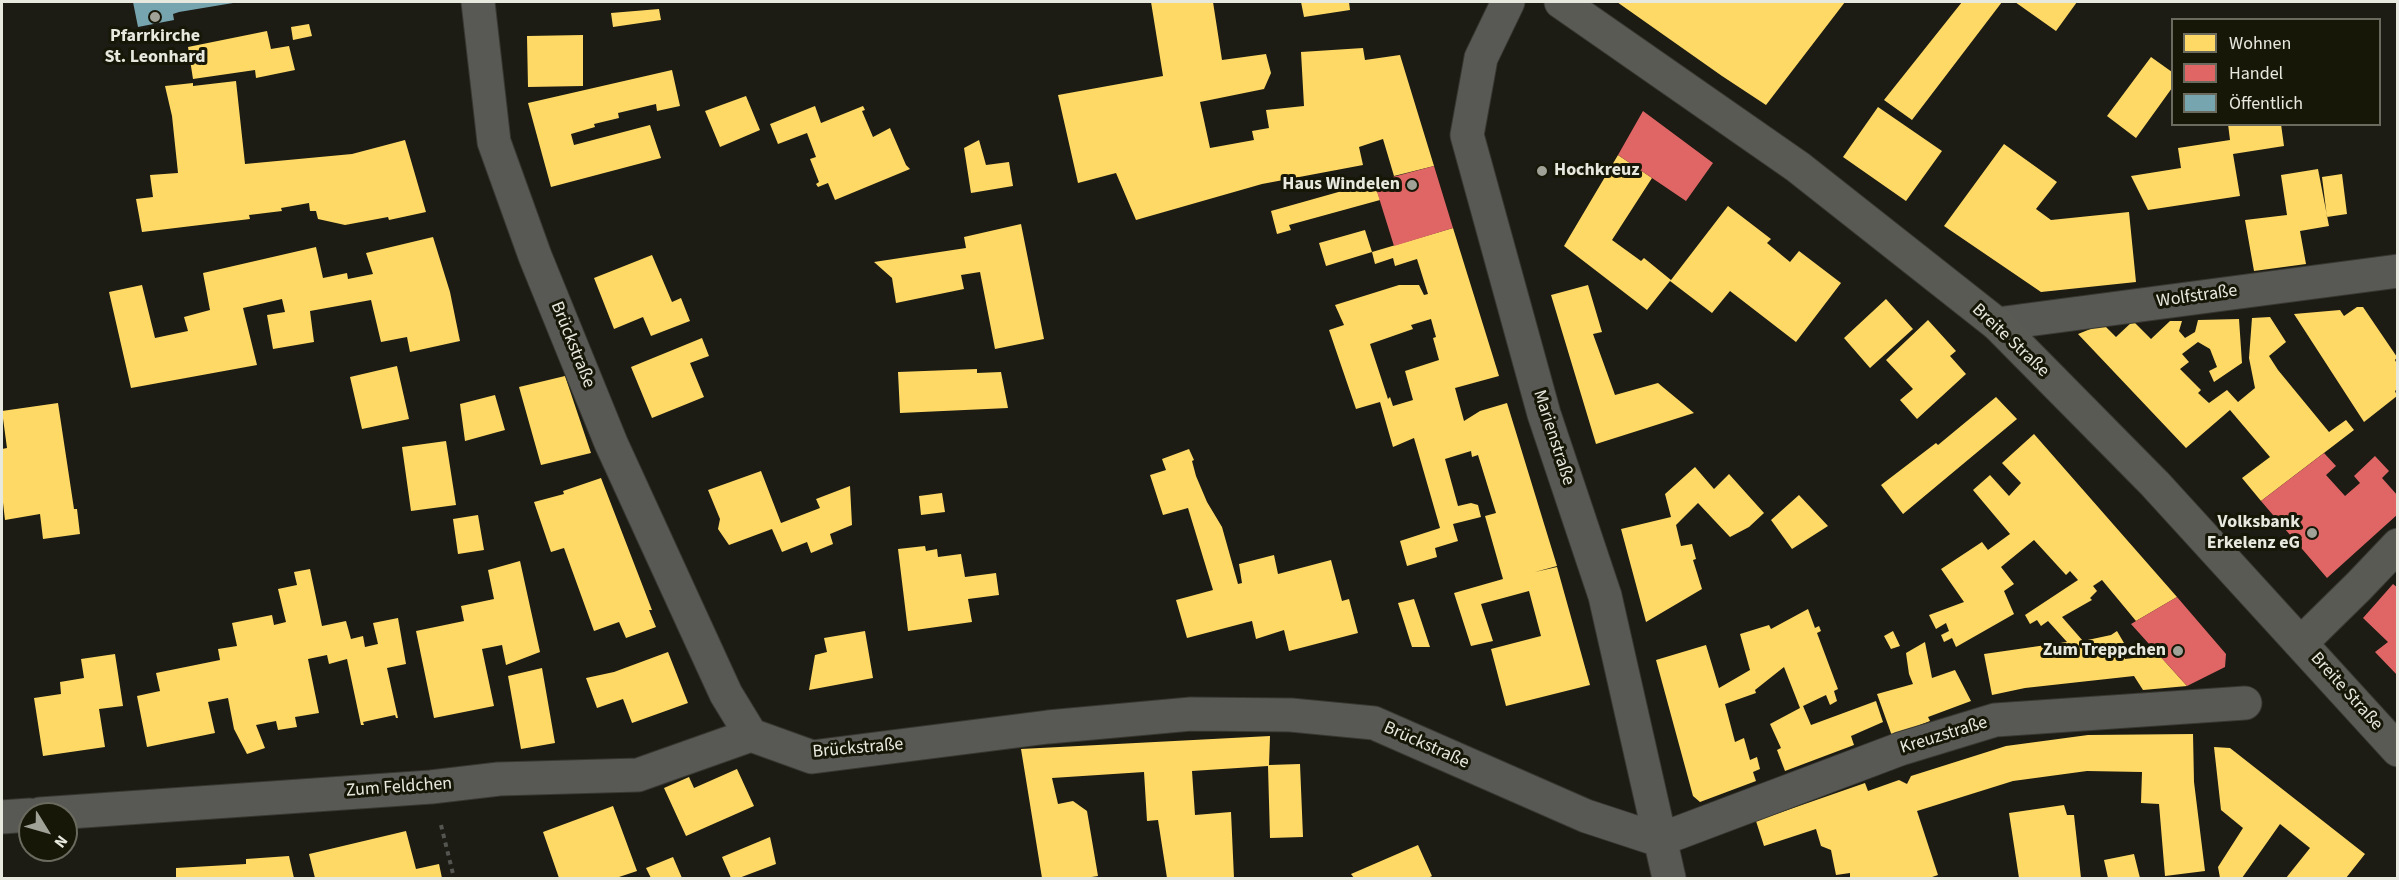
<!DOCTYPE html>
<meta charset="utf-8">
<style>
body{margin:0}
#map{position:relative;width:2399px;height:880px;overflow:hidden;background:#1c1c14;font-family:"Source Sans 3",sans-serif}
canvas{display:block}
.frame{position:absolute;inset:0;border:3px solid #e7e8de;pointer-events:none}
.legend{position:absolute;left:2171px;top:18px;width:210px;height:108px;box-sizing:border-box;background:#171708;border:2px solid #6a6b5e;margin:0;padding:8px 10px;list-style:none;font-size:18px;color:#e7e8de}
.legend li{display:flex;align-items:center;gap:12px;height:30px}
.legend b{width:30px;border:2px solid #6a6b5e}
.north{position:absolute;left:18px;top:802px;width:60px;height:60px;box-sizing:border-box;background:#171708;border:2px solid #6a6b5e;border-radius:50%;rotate:127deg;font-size:16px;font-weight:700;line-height:24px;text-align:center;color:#e7e8de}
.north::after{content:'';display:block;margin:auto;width:21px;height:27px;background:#a0a197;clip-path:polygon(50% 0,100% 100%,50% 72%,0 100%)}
</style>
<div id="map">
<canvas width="2399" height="880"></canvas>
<div class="frame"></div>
<ul class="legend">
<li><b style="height:16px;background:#ffd966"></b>Wohnen</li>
<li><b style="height:16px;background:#e06666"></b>Handel</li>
<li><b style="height:16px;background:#76a5af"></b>Öffentlich</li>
</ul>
<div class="north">N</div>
</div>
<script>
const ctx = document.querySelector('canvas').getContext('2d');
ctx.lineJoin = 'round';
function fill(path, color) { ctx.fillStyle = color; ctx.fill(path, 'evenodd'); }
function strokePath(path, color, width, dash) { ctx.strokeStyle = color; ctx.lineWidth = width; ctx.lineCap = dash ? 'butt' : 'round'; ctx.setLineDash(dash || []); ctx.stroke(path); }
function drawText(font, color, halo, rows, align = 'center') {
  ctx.font = font + ' "Source Sans 3",sans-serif'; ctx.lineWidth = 6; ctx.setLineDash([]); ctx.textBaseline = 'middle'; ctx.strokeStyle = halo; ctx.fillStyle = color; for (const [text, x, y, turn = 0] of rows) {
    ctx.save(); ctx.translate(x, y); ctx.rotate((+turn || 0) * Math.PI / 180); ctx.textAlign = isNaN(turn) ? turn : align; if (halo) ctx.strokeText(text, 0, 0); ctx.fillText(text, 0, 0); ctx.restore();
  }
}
fill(new Path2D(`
 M1151 2H1213L1222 60 1266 54 1271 73 1264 89 1200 102 1210 148 1254 140 1252 131 1269 128 1266 110 1304 106 1301 52 1363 48 1365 60 1400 55 1434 166 1394 176 1383 139 1359 147 1363 165 1262 184 1136 220 1116 173 1078 183 1058 95 1163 76Z
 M1301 2H1349L1350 10 1304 17Z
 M1617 2H1845L1766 105 1722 76Z
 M1962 2H2002L1912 120 1884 100Z
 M2015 2H2077L2056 31Z
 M659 9 661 20 613 27 611 13Z
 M309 24 312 36 293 40 291 27Z
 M267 31 271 49 289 46 295 70 256 78 255 70 193 79 188 47Z
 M583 35V86L528 87 527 36Z
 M2151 57 2172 72V88L2136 138 2107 116Z
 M672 70 680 106 657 111 656 104 618 113 619 118 594 124 595 127 571 134 574 145 650 125 661 158 551 187 528 103Z
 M236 81 245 164 352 154 405 140 426 212 389 220 388 217 345 225 318 219 316 211H310L309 203 281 208 282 211 249 215 250 219 142 232 136 199 153 197 150 175 178 173 172 116 165 86 193 83V86Z
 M746 96 760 130 720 147 705 111Z
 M815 106 821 123 863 106 865 110 862 111 873 137 890 128 906 165 910 169 835 200 828 183 818 187 816 184 819 182 810 159 816 157 807 133 778 144 770 124Z
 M1878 107 1942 151 1906 201 1843 157Z
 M2228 124H2281L2284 146 2233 154 2240 196 2148 210 2131 176 2181 168 2178 148 2230 140Z
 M979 140 986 165 1009 162 1013 186 971 193 964 148Z
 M2004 144 2057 182 2036 209 2051 220 2129 212 2136 282 2041 292 1944 226Z
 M1618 155 1652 178 1612 240 1641 261 1644 258 1671 280 1728 206 1771 239 1767 243 1790 262 1799 251 1841 283 1796 342 1730 291 1712 313 1670 281 1647 310 1564 246Z
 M2318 169 2329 226 2300 231 2306 264 2254 271 2245 220 2287 215 2281 175Z
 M2342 174 2347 214 2327 217 2322 177Z
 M1374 182 1380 200 1289 225 1291 230 1277 234 1271 211Z
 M1021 224 1044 339 995 349 980 272 961 275 964 289 896 303 892 278 874 262 966 248 964 237Z
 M1453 228 1499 376 1455 388 1464 421 1480 411 1507 403 1557 566 1535 572 1557 567 1590 685 1506 706 1491 649 1541 636 1529 591 1481 604 1493 641 1471 646 1454 593 1503 579 1485 516 1496 513 1478 455 1472 457 1471 451 1445 459 1458 506 1471 503 1478 505 1481 517 1453 524 1458 541 1435 548 1437 557 1407 566 1400 541 1440 528 1414 438 1393 447 1380 402 1356 409 1329 330 1344 325 1335 305 1399 285H1419L1424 295 1428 294 1417 259 1395 266 1393 258 1375 264 1372 252ZM1431 319 1436 337 1433 338 1439 360 1405 371 1413 400 1393 406 1390 397 1388 399 1370 344 1413 329 1411 325Z
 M1365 230 1372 252 1326 266 1319 243Z
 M433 237 450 292 460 341 410 352 407 337 381 342 371 300 310 311 314 342 273 349 267 315 285 312 282 299 243 308 257 365 131 388 109 292 142 285 155 338 188 331 184 317 210 310 203 273 316 247 323 278 347 273 348 279 373 274 366 253Z
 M652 255 672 302 681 298 690 321 651 336 643 317 614 329 594 278Z
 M1588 285 1602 332 1593 334 1615 395 1658 383 1694 413 1596 444 1551 295Z
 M1886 299 1913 329 1870 368 1844 338Z
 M2357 307H2363L2397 357 2395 360 2397 364V389L2395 391 2397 396 2364 422 2294 314 2340 310 2344 316Z
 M2270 317 2286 342 2269 356 2278 370 2329 432 2346 420 2354 430 2261 501 2242 478 2270 457 2230 410 2186 448 2078 334 2103 324 2116 337 2133 321 2151 339 2170 321H2182L2179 331 2185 338 2195 332 2198 320 2239 319 2242 363 2214 382 2209 371 2217 367 2210 349 2198 342 2182 354 2189 362 2180 369 2201 390 2198 393 2209 403 2227 390 2238 402 2255 388 2249 358 2252 318Z
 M1928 320 1956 351 1950 356 1966 374 1917 419 1900 400 1913 389 1886 360Z
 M702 338 709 356 690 363 704 397 652 418 631 367Z
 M397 366 409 419 362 429 350 377Z
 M977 369V373L1001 372 1008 408 900 413 898 372Z
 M565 376 591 453 541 465 519 387Z
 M495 395 505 430 465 441 460 404Z
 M1996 397 2017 419 1903 514 1881 485 1936 443 1938 445Z
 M58 403 74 509H77L80 534 43 539 40 514 5 520 2 494V449L7 448 2 411Z
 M2034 434 2177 597 2136 621 2102 580 2093 586 2097 591 2090 598 2092 600 2062 617 2083 641 2111 635 2117 631 2124 643 2117 646 2125 659 2159 655 2187 686 2143 690 2134 676 2025 688 1992 695 1984 654 2067 642 2048 621 2041 626 2037 620 2030 624 2025 615 2078 580 2070 571 2066 575 2034 540 2001 567 2014 584 2004 591 2014 614 1956 647 1952 638 1944 642 1941 635 1949 631 1946 623 1936 629 1929 615 1964 602 1941 569 1982 542 1988 550 2010 534 1973 490 1990 475 2009 496 2021 483 2002 463Z
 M446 441 456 505 411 511 402 447Z
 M1189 449 1194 460 1192 461 1196 476 1207 502 1222 527 1238 584 1242 583 1239 564 1274 555 1278 574 1331 560 1342 601 1349 599 1358 633 1289 651 1284 630 1256 639 1252 621 1187 638 1176 600 1213 590 1188 508 1163 515 1150 475 1166 470 1162 459Z
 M1695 467 1714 489 1729 474 1764 513 1749 527 1730 537 1698 503 1676 525 1681 546 1692 544 1696 559 1693 560 1702 589 1646 622 1621 529 1671 517 1665 494Z
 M761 471 781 523 820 508 816 499 850 486 852 525 830 534 833 544 811 553 807 542 782 552 772 529 729 545 718 529 720 519 708 490Z
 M601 478 652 610H649L656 627 626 638 619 622 594 631 564 548 551 552 534 502 564 494 563 491Z
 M942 493 945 512 921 515 919 496Z
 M1799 495 1828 526 1792 549 1771 520Z
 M478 515 484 550 458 554 453 519Z
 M925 546 926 551 937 549 938 557 961 554 965 577 996 573 999 595 968 599 972 622 908 631 898 549Z
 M520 561 540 652 506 665 502 645 482 649 494 706 434 718 416 631 464 621 461 606 494 599 488 570Z
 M310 569 322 626 346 621 351 639 363 636 365 647 378 644 373 623 398 618 406 664 387 668 398 718H396L395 715 363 722 364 725H361L347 659 329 664 327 655 308 659 319 713 295 717 297 727 278 730 276 721 256 725 265 748 247 754 234 729 228 698 208 702 215 733 147 747 137 696 160 691 156 673 220 660 218 649 237 646 232 623 272 615 274 625 286 622 278 589 297 585 294 572Z
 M1414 599 1430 647H1412L1398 603Z
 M1808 609 1815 628 1819 626 1821 631 1817 633 1838 689 1834 691 1837 701 1830 705 1826 695 1803 706 1811 725 1876 701 1883 722 1851 736 1854 745 1785 771 1777 750 1781 748 1770 724 1800 708 1784 667 1755 690 1756 693 1725 704 1735 742 1744 738 1750 760 1757 757 1760 769 1753 772 1756 781 1700 802 1693 796 1656 660 1706 645 1719 688 1750 670 1740 634 1769 625 1771 629Z
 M865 631 873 678 809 690 815 655 827 652 824 638Z
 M1893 631 1900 646 1891 649 1884 636Z
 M1925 642 1932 678 1955 670 1971 701 1928 717 1930 721 1892 736 1877 694 1913 684 1909 674 1906 653Z
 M668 652 688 703 632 723 623 699 597 708 586 678 614 672Z
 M115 654 123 706 99 709 105 747 43 756 34 698 61 694 60 682 84 678 81 659Z
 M542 668 555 743 521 749 508 676Z
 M2193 734 2194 782 2205 871 2165 876 2159 804 2141 803 2142 772 2087 771 2013 781 1917 811 1938 875 1929 878H1850V873L1836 875 1831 850 1821 846 1816 829 1764 846 1756 821 1865 783 1868 791 1899 780 1907 784 1911 776 2006 746 2088 735Z
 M1270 736 1269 765 1300 764 1303 837 1270 838 1268 766 1192 771 1195 815 1231 812 1234 878H1167L1158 820 1147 821 1144 772 1052 778 1058 804 1073 801 1087 811 1098 876 1085 878H1042L1021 749Z
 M2214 747 2230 748 2365 854 2346 878H2286L2310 848 2280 824 2242 878H2220L2218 867 2243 828 2221 810Z
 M737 769 754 806 686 836 664 788 689 777 694 788Z
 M2064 805 2067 815H2074L2081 878H2019L2009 813Z
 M613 806 637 871 616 878H559L543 832Z
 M406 831 416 869 439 864 442 878H315L309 854Z
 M770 837 776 864 739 878H731L722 857Z
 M1418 845 1432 876 1428 878H1354L1351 874Z
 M2134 854 2140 878H2108L2104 860Z
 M289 856 294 878H176V868L246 864V859Z
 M673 857 682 878H651L646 868Z`), '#ffd966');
fill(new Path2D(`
 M1643 111 1713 163 1686 201 1618 155Z
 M1434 166 1453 228 1394 246 1374 182Z
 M2324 453 2336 466 2326 475 2345 496 2360 483 2354 476 2375 456 2389 471 2382 478 2398 496V514L2327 578 2261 501Z
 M2393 584 2398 588V676L2375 652 2388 642 2363 618Z
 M2177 597 2226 654 2225 667 2187 686 2131 624Z`), '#e06666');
fill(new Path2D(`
 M133 2H233V3L179 12 173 14 174 20 138 27Z`), '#76a5af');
const street = new Path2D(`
 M478 2 494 142 535 256 611 443 726 694 751 735 812 757 1048 727 1191 714 1291 715 1374 723 1586 816 1659 840 1900 749 1995 720 2245 703
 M1508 2 1481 58 1467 135 1544 414 1605 596 1669 878
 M1997 324 2398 271
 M40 814 431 787 499 779 638 775 751 735
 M2 817 30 815`);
const secondary = new Path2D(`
 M1561 2 1798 167 1997 324 2155 484 2398 750
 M2301 643 2359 586 2398 545`);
strokePath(street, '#383831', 35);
strokePath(secondary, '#383831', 35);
strokePath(new Path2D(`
 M441 825 454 878`), '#545450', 4, [4.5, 4.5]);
strokePath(street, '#585855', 33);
strokePath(secondary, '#5a5a55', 33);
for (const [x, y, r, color] of [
 [155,17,6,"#a0a197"],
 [1542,171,6,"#a0a197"],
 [1412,185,6,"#a0a197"],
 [2312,533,6,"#a0a197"],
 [2178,651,6,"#a0a197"]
]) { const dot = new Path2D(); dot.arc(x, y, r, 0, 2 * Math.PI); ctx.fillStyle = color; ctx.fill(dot); strokePath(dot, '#171708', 2); }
drawText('bold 18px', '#e7e8de', '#171708', [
 ["Pfarrkirche",155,37,"center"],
 ["St. Leonhard",155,58,"center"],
 ["Hochkreuz",1554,171,"left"],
 ["Haus Windelen",1400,185],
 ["Volksbank",2300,523],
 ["Erkelenz eG",2300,544],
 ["Zum Treppchen",2166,651]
], 'right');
drawText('18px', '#e7e8de', '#171708', [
 ["Wolfstraße",2197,297,-8],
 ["Breite Straße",2010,341,43],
 ["Brückstraße",572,345,68],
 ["Marienstraße",1553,438,72],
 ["Breite Straße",2346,692,48],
 ["Kreuzstraße",1944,736,-17],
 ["Brückstraße",1426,746,24],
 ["Brückstraße",858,749,-5],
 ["Zum Feldchen",399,788,-4]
]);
</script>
